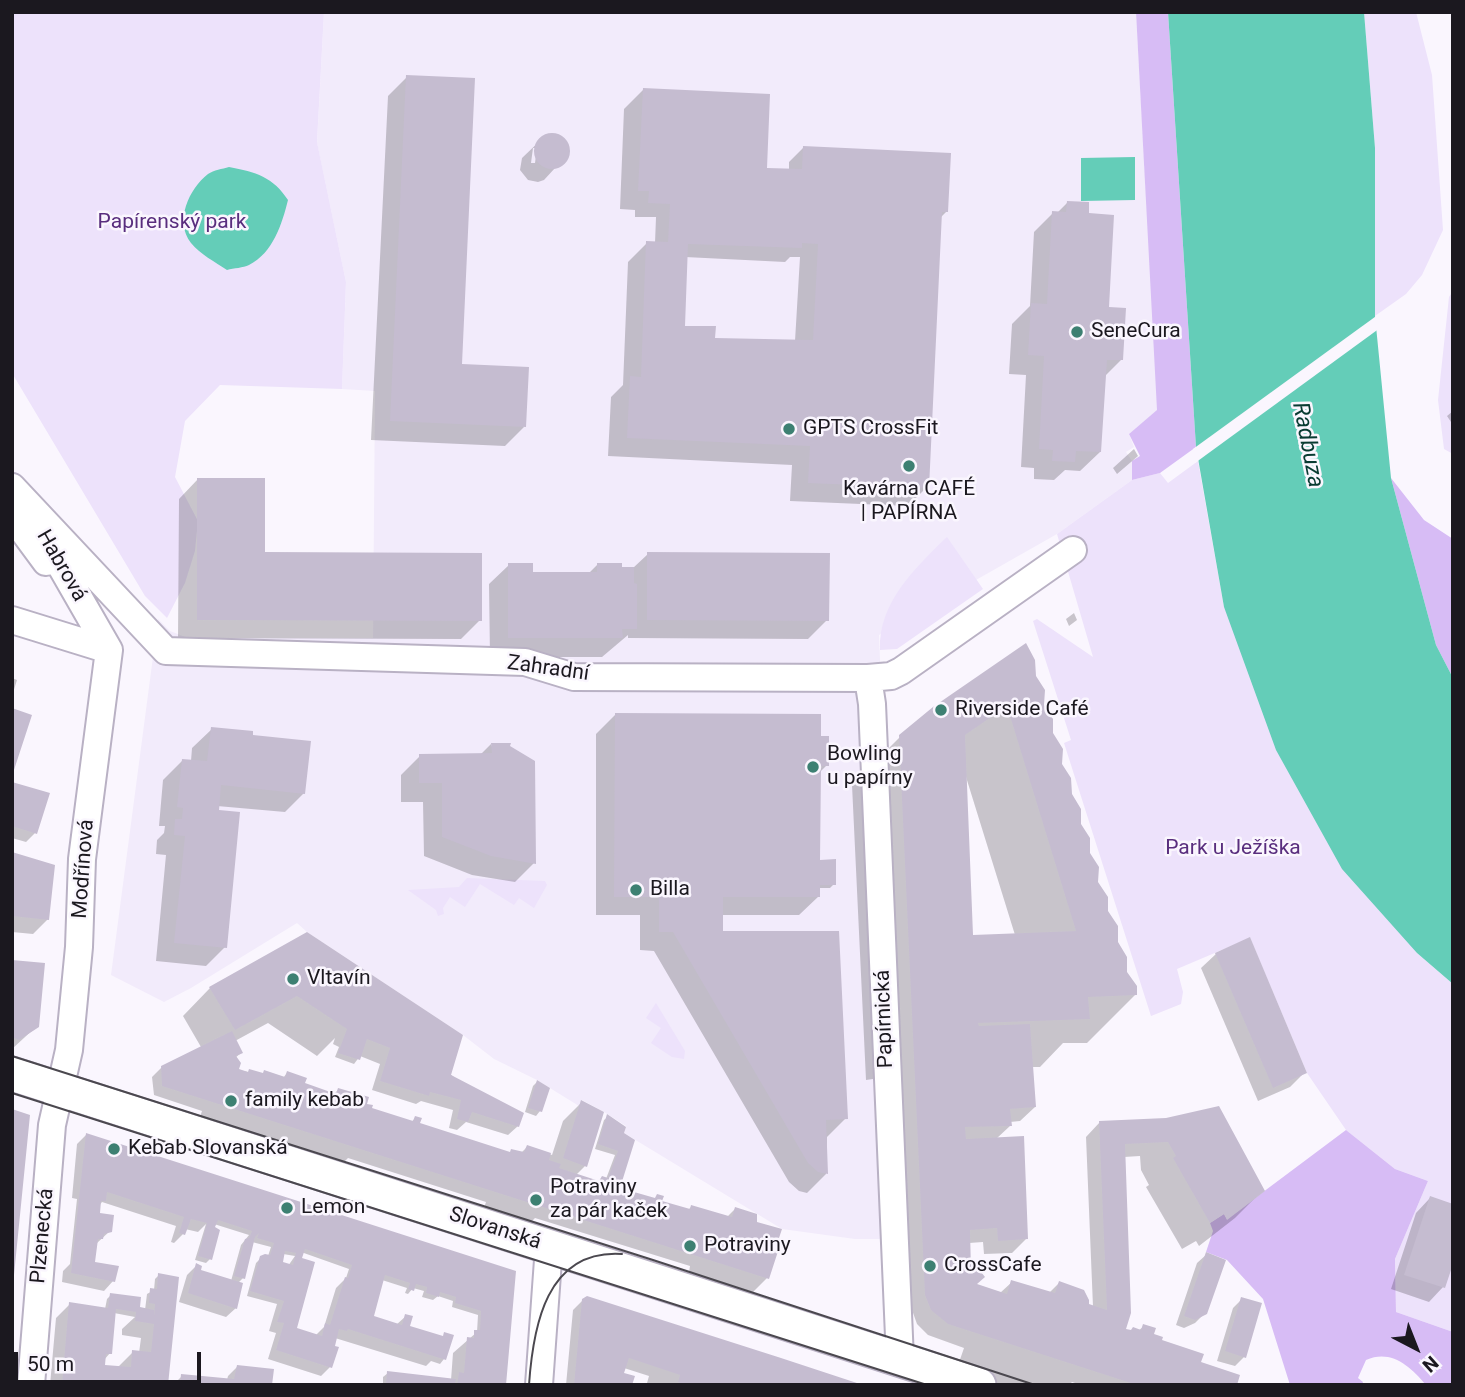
<!DOCTYPE html>
<meta charset="utf-8">
<style>
body{margin:0}
#map{position:relative;width:1465px;height:1397px;overflow:hidden;background:#faf6fe;font-family:Roboto,sans-serif}
canvas{display:block}
.frame{position:absolute;inset:0;border:14px solid #1b181f;pointer-events:none}
.north{position:absolute;left:1381px;top:1313px;width:70px;height:70px;-webkit-text-stroke:5px #faf6fe;paint-order:stroke;rotate:138deg;font-size:19px;font-weight:700;line-height:28px;text-align:center;color:#1b181f}
.north::after{content:'';display:block;margin:auto;width:24px;height:32px;background:#1b181f;clip-path:polygon(50% 0,100% 100%,50% 72%,0 100%)}
.scale{position:absolute;left:14px;top:1352px;width:187px;height:32px;box-sizing:border-box;border:4px solid #1b181f;border-top:0;padding-left:9px;font-size:21px;line-height:24px;white-space:nowrap;color:#1b181f;-webkit-text-stroke:5px #faf6fe;paint-order:stroke}
</style>
<div id="map">
<canvas width="1465" height="1397"></canvas>
<div class="frame"></div>
<div class="north">N</div>
<div class="scale">50 m</div>
</div>
<script>
const ctx = document.querySelector('canvas').getContext('2d');
ctx.lineJoin = 'round';
function fill(path, color) { ctx.fillStyle = color; ctx.fill(path, 'evenodd'); }
function strokePath(path, color, width, dash) { ctx.strokeStyle = color; ctx.lineWidth = width; ctx.lineCap = dash ? 'butt' : 'round'; ctx.setLineDash(dash || []); ctx.stroke(path); }
function drawText(font, color, halo, rows, align = 'center') {
  ctx.font = font + ' Roboto,sans-serif'; ctx.lineWidth = 5; ctx.setLineDash([]); ctx.textBaseline = 'middle'; ctx.strokeStyle = halo; ctx.fillStyle = color; for (const [text, x, y, turn = 0] of rows) {
    ctx.save(); ctx.translate(x, y); ctx.rotate((+turn || 0) * Math.PI / 180); ctx.textAlign = isNaN(turn) ? turn : align; if (halo) ctx.strokeText(text, 0, 0); ctx.fillText(text, 0, 0); ctx.restore();
  }
}
fill(new Path2D(`
 M324 12H1136L1158 410 1129 434 1134 447 1126 452 1132 461V480L1057 534 879 635 904 1239H855L782 1229 624 1133 626 1126 604 1112 582 1100 579 1106 537 1080 494 1059 463 1035 307 932 297 923 191 988 164 1002 111 975 158 619 170 631 188 638H373L375 391 342 389 346 282 317 143Z`), '#f2ebfb');
fill(new Path2D(`
 M12 12H324L317 142 346 282 342 389 220 385 185 421 175 477 198 521 195 551 185 583 167 618 145 596 12 373Z
 M1364 12H1416L1432 75 1443 230 1422 275 1406 294 1375 316V148Z
 M1453 291V454L1444 449 1438 400 1449 297Z
 M1198 461 1224 607 1417 953 1453 984V1332L1396 1312 1395 1259 1428 1181 1395 1169 1346 1130 1307 1073 1250 938 1177 969 1183 992 1181 1004 1151 1016 1064 743 1071 740 1033 621 1037 619 1093 657 1057 534 1132 480 1160 473 1168 483Z
 M947 537 983 589 897 649 880 650C878 603 915 568 947 537Z
 M467 878 545 881 547 885 534 908 519 898 514 905 480 884 465 907 450 897 443 908 444 914 438 916 436 910 408 890 459 887Z
 M656 1003 685 1051 684 1059 672 1057 651 1043 661 1028 646 1018Z`), '#ede2fb');
fill(new Path2D(`
 M1136 12H1168L1196 447 1160 473 1132 480V461L1140 456 1129 434 1157 410Z
 M1391 478 1424 520 1453 539V678L1436 645Z
 M1346 1130 1395 1169 1428 1181 1395 1259 1396 1312 1453 1332V1380L1449 1385H1426C1410 1366 1391 1349 1366 1360L1358 1378 1363 1382 1362 1385H1290L1263 1299 1227 1260 1206 1252 1213 1231 1210 1223 1224 1214 1227 1219Z`), '#d7bcf5');
fill(new Path2D(`
 M1168 12H1364L1375 148V316L1391 478 1436 645 1453 678V984L1417 953 1342 869 1276 750 1224 607 1196 447Z
 M1135 157V200L1081 201V158Z
 M229 167C256 172 273 177 288 200 282 224 273 253 249 265 243 268 234 268 227 270 215 262 200 254 191 243 174 221 189 189 208 174 214 170 222 169 229 167Z`), '#64cdb8');
fill(new Path2D(`
 M1379 314 1380 328 1195 463 1193 449Z`), '#faf6fe');
fill(new Path2D(`
 M407 77 460 365 524 427 505 446 371 440 388 96Z
 M644 89 765 169 789 170V162L803 148 947 211 940 218 927 487 908 506 790 501 792 465 608 456 611 397 623 385 628 262 647 243H655L656 217H635V210L620 209 624 109ZM685 257 785 262 790 257H800L795 341 713 340 683 327Z
 M545 136 560 137 567 145V155L544 180 538 182 528 180 520 170 522 158ZM533 148H537L535 163H531Z
 M1067 203 1087 215 1108 309 1121 360 1104 377 1100 452 1080 471 1065 470 1054 480 1034 479V468L1021 467 1026 375 1009 374 1012 324 1030 306 1034 232 1053 213H1057Z
 M1453 411V425L1447 416Z
 M1134 449 1138 456 1117 474 1113 468Z
 M198 479 263 554 480 620 461 639 178 638 179 499Z
 M648 554 827 620 808 639 628 638V635L602 657H490L489 584 509 565 531 574H588L598 564 621 569 633 568Z
 M1074 613 1077 620 1069 626 1066 619Z
 M1034 676 1097 883 1126 972 1136 994 1087 1043H1063L1040 1067H1032L1035 1107 1020 1121 1010 1122V1126L996 1139 1026 1239 1012 1253 984 1254 983 1242 969 1243 970 1274 974 1285 1000 1293 1012 1282 1049 1293 1059 1283 1087 1305 1093 1307 1086 1137 1100 1122 1165 1119 1263 1190 1235 1218 1199 1246 1196 1241 1182 1249 1146 1187 1149 1185 1141 1170 1140 1156 1124 1157V1330L1138 1331 1144 1326 1160 1341 1235 1385H1081L1072 1382 1069 1385H980L954 1377 964 1348 928 1335 917 1324 912 1310 901 1075 866 1080 852 785 900 737ZM966 777 1015 935 972 937Z
 M12 678 17 680 12 696Z
 M615 715 819 738 827 765 819 773V862L834 884 830 888H819V896L799 915H721V933L846 1118 827 1137 826 1174 807 1193 799 1191 789 1182 654 951 640 950V915H596V734Z
 M212 729 251 737 304 793 285 812 217 806 225 947 206 966 156 961 166 855 156 854 157 840 164 833 165 826H159L163 780 182 761H191L192 748Z
 M491 744 534 863 515 882 472 875 424 856 423 802H401V775L420 756 480 755Z
 M12 784 35 833 26 842 12 838Z
 M12 854 48 919 33 934 12 932Z
 M307 934 450 1074 518 1126 508 1135 466 1122 457 1130 449 1128 453 1110 421 1101 416 1104 372 1090 380 1064 360 1056 354 1064 335 1057 339 1047 333 1044 335 1038 317 1056 268 1023 235 1041 241 1053 235 1058 237 1070 283 1078 287 1073 303 1084 333 1095 338 1090 370 1109 411 1122 416 1118 418 1124 509 1153H521L527 1147 552 1155 563 1121 582 1102 585 1166 576 1175 598 1182 606 1179 615 1155 595 1149 604 1120 608 1117 624 1127 617 1189 688 1210 691 1207 727 1217 735 1209 777 1239 767 1278 753 1292 689 1272 690 1266 535 1218 530 1223 484 1208 486 1202 348 1158 343 1163 200 1117 202 1111 154 1095 152 1077 162 1067 201 1047 183 1016 210 988Z
 M1216 954 1304 1073 1290 1087 1258 1101 1201 968Z
 M12 962 37 1026 12 1049Z
 M537 1082 540 1111 536 1116 525 1112 533 1086Z
 M86 1135 515 1273 505 1385H383V1377L388 1373 451 1380 453 1353 477 1332 478 1315 452 1307 453 1301 438 1296 433 1300 422 1297 424 1291 413 1288 408 1294 405 1293 407 1288 382 1280 372 1317 396 1325 406 1316 408 1328 444 1359 440 1364 431 1361 426 1366 335 1338 330 1367 321 1376 268 1359 276 1333 269 1331 277 1304 247 1296 256 1263 261 1258 268 1256 271 1247 252 1242 243 1278 238 1283 236 1308 226 1317 179 1302 187 1275 197 1265 198 1271 231 1281 241 1245 249 1235 214 1224 210 1259 206 1263 195 1260 206 1224 198 1232 185 1229 183 1234 174 1243 171 1242 176 1226 102 1202 99 1206 98 1215 110 1231 97 1243 94 1262 113 1281 104 1291 62 1282 63 1271 70 1264 77 1199 72 1198 77 1144ZM301 1252 349 1269 346 1278 336 1288 324 1327 316 1335 295 1329ZM283 1254 295 1256 288 1266 281 1264Z
 M1430 1198 1443 1287 1429 1302 1391 1289 1416 1213Z
 M1207 1254 1205 1313 1195 1323 1184 1328 1176 1325 1197 1263Z
 M159 1275 167 1385H50L56 1318 70 1304 105 1309 107 1299 111 1295 138 1309 145 1310 147 1294 154 1290 155 1279ZM114 1313 135 1317 122 1329V1335L141 1338 139 1353 133 1352 119 1366 103 1367 104 1360 110 1353Z
 M1242 1299 1244 1357 1235 1366 1217 1361 1233 1308Z
 M583 1300 860 1385H653L647 1383 649 1376 624 1368 622 1374 630 1385H566L573 1310Z
 M237 1367 271 1385H173L182 1376 227 1380 228 1376Z`), '#0003');
fill(new Path2D(`
 M406 75 475 78 462 364 529 367 526 427 390 421Z
 M643 88 770 94 767 168 802 169 803 146 951 153 948 212H942L929 488 808 483 810 446 627 438 630 376 641 377 646 241 668 242 670 204 648 203 649 191H638ZM802 243 818 244 813 340 715 338 716 326H685L688 244 802 248Z
 M534 151a18 18 0 1 1 36 0a18 18 0 1 1-36 0Z
 M1067 201 1089 202V213L1114 215 1109 307 1126 308 1123 360H1107L1101 452 1076 451 1075 462 1052 461 1053 450 1039 449 1044 356 1028 355 1031 303 1047 304 1052 211 1066 212Z
 M197 478H265V552L482 553V621L197 620Z
 M647 552 830 553 829 621 647 620Z
 M508 563H533V572H597V563H622V567H634V583L637 584V629H622L623 638H508Z
 M1026 643 1035 660 1036 676 1045 690 1044 705 1053 719V733L1063 749 1062 764 1071 778 1072 794 1081 809V824L1090 838V853L1099 867 1098 882 1108 897V911L1118 926V942L1127 957V972L1137 986V995L1088 997 1090 1019 978 1023 979 1026 1030 1024 1036 1107 1010 1109 1012 1126 965 1127 966 1139 1024 1136 1028 1239 998 1241 997 1228 970 1230 971 1271 978 1268 985 1277 977 1284 1007 1294 1011 1280 1055 1293 1059 1281 1084 1290 1089 1300V1304L1107 1310 1099 1121 1166 1118 1219 1106 1265 1191 1227 1220 1224 1214 1210 1223 1173 1158 1176 1156 1168 1142 1125 1144 1131 1313 1126 1329 1131 1330 1133 1327 1141 1330 1143 1324 1156 1328 1154 1334 1163 1337 1162 1340 1204 1354 1201 1362 1240 1375 1237 1385H1137L948 1324 931 1310 925 1295 899 735 933 707ZM1007 706 1022 755 1076 931 973 935 965 735Z
 M12 708 32 715 13 773H12Z
 M615 713 821 714V736H829V766H821L820 860 836 859V885H820V897H723V931H839L848 1119 826 1120 828 1174 818 1172 808 1163 673 932H659V897H614Z
 M211 727 253 731V735L311 741 305 794 221 785 219 810 240 812 227 948 174 943 185 836 174 835 175 819H182L183 808 177 807 182 759 207 761Z
 M491 743H511L510 746 535 761 536 864 491 856 442 837V783H419V754L492 753Z
 M12 782 50 793 37 834 12 826Z
 M12 852 55 865 49 920 12 916Z
 M307 932 463 1035 451 1075 524 1113 519 1127 472 1112 468 1122 457 1119 461 1100 430 1092 429 1096 426 1095 380 1081 390 1048 367 1039 360 1060 338 1053 347 1029 297 996 235 1030 209 987Z
 M1250 937 1307 1073 1273 1088 1215 953Z
 M12 960 45 963 39 1027 19 1040 12 1037Z
 M232 1031 243 1053 236 1056 241 1063 239 1069 248 1072 249 1069 263 1073 264 1070 285 1077 287 1071 307 1078 305 1083 336 1094 338 1088 369 1097 367 1104 373 1105 372 1108 413 1121 415 1116 422 1118 420 1123 510 1152 511 1149 524 1152 527 1145 551 1153 549 1160 561 1164 559 1168 599 1181 602 1176 608 1178 618 1151 598 1144 607 1114 626 1127 624 1133 635 1140 620 1188 655 1198 657 1194 664 1196 662 1201 690 1209 691 1205 732 1217 735 1207 757 1214V1222L782 1229 779 1238 782 1239 769 1279 162 1086 161 1066Z
 M537 1080 550 1088 542 1112 528 1108Z
 M581 1100 604 1112 587 1167 563 1158Z
 M12 1109 30 1115 14 1275H12Z
 M86 1133 516 1271 506 1385H457L459 1372 464 1373 467 1337 474 1338V1330H480L481 1311 455 1303 456 1297 440 1292 439 1297 426 1293 427 1287 416 1284 414 1291 408 1289 410 1283 385 1275 374 1316 402 1325 405 1314 413 1316 410 1326 443 1336 444 1332 454 1335 446 1360 348 1329 347 1331 339 1329 335 1346 339 1347 332 1368 276 1350 284 1323 277 1322 284 1301 250 1291 260 1256 265 1254 270 1255 274 1243 257 1238 259 1233 255 1237 245 1279 234 1276 245 1239 249 1238 252 1231 218 1220 215 1227 220 1230 212 1260 198 1256 207 1223 191 1219 185 1235 179 1233 184 1217 107 1192 106 1201H101L100 1213 114 1215 112 1232 104 1234 103 1239H98L95 1262 119 1266 115 1282 71 1273ZM305 1249 352 1265 348 1278 345 1277 330 1325 325 1323 322 1336 297 1328 315 1262 302 1258ZM285 1251 296 1253 293 1265 283 1262Z
 M1430 1196 1453 1204V1264L1445 1288 1404 1275Z
 M1206 1252 1226 1260 1207 1314 1195 1320 1184 1316Z
 M196 1263 202 1266 201 1270 243 1283 237 1309 188 1293Z
 M158 1273 179 1277 168 1385 105 1382V1385H62L69 1302 108 1308 110 1293 141 1297 140 1307 154 1310V1316L155 1304 149 1303 150 1288 157 1289ZM116 1309 136 1312 135 1321 154 1324 151 1352 132 1350 131 1367 105 1365 106 1354H112Z
 M587 1296 781 1358 863 1385H711L706 1383 705 1385H685L678 1382 680 1375 629 1358 624 1373 635 1376 632 1385H574L582 1299Z
 M1241 1297 1262 1303 1246 1358 1225 1351Z
 M237 1365 274 1369 272 1385H180L181 1374 234 1379Z
 M387 1371 456 1379 455 1385H386Z`), '#c5bcd0');
const minor = new Path2D(`
 M12 487 166 651 525 662 574 677 868 678 891 676 901 671 1073 550
 M12 516 46 562
 M12 620 109 650 103 642
 M868 678 872 704 900 1360
 M31 1385 52 1125 69 1050 79 947 82 859 109 650 43 535
 M539 1385 549 1246`);
const major = new Path2D(`
 M12 1074 979 1385`);
strokePath(minor, '#b9b1c4', 30);
strokePath(major, '#b9b1c4', 37);
strokePath(minor, '#fff', 26);
strokePath(major, '#fff', 33);
strokePath(new Path2D(`
 M12 1056 653 1260 1035 1385
 M12 1093 927 1385
 M529 1385C533 1327 546 1249 622 1254`), '#4b484f', 2);
for (const [x, y, r, color] of [
 [1077,332,7,"#3d8072"],
 [789,429,7,"#3d8072"],
 [909,466,7,"#3d8072"],
 [941,710,7,"#3d8072"],
 [813,767,7,"#3d8072"],
 [636,890,7,"#3d8072"],
 [293,979,7,"#3d8072"],
 [231,1101,7,"#3d8072"],
 [114,1149,7,"#3d8072"],
 [536,1200,7,"#3d8072"],
 [287,1208,7,"#3d8072"],
 [690,1246,7,"#3d8072"],
 [930,1266,7,"#3d8072"]
]) { const dot = new Path2D(); dot.arc(x, y, r, 0, 2 * Math.PI); ctx.fillStyle = color; ctx.fill(dot); strokePath(dot, '#faf6fe', 2.5); }
drawText('21px', '#592e7e', '#faf6fe', [
 ["Papírenský park",172,223],
 ["Park u Ježíška",1233,849]
]);
drawText('21px', '#1b181f', '#faf6fe', [
 ["SeneCura",1091,332],
 ["GPTS CrossFit",803,429],
 ["Kavárna CAFÉ",909,490,"center"],
 ["| PAPÍRNA",909,514,"center"],
 ["Riverside Café",955,710],
 ["Bowling",827,755],
 ["u papírny",827,779],
 ["Billa",650,890],
 ["Vltavín",307,979],
 ["family kebab",245,1101],
 ["Kebab Slovanská",128,1149],
 ["Potraviny",550,1188],
 ["za pár kaček",550,1212],
 ["Lemon",301,1208],
 ["Potraviny",704,1246],
 ["CrossCafe",944,1266]
], 'left');
drawText('21px', '#1b181f', '#faf6fe', [
 ["Habrová",61,566,60],
 ["Zahradní",548,669,8],
 ["Modřínová",84,869,-86],
 ["Papírnická",885,1019,-92],
 ["Slovanská",495,1229,18],
 ["Plzenecká",43,1236,-85]
]);
drawText('italic 23px', '#083b32', '#faf6fe', [
 ["Radbuza",1307,445,79]
]);
</script>
